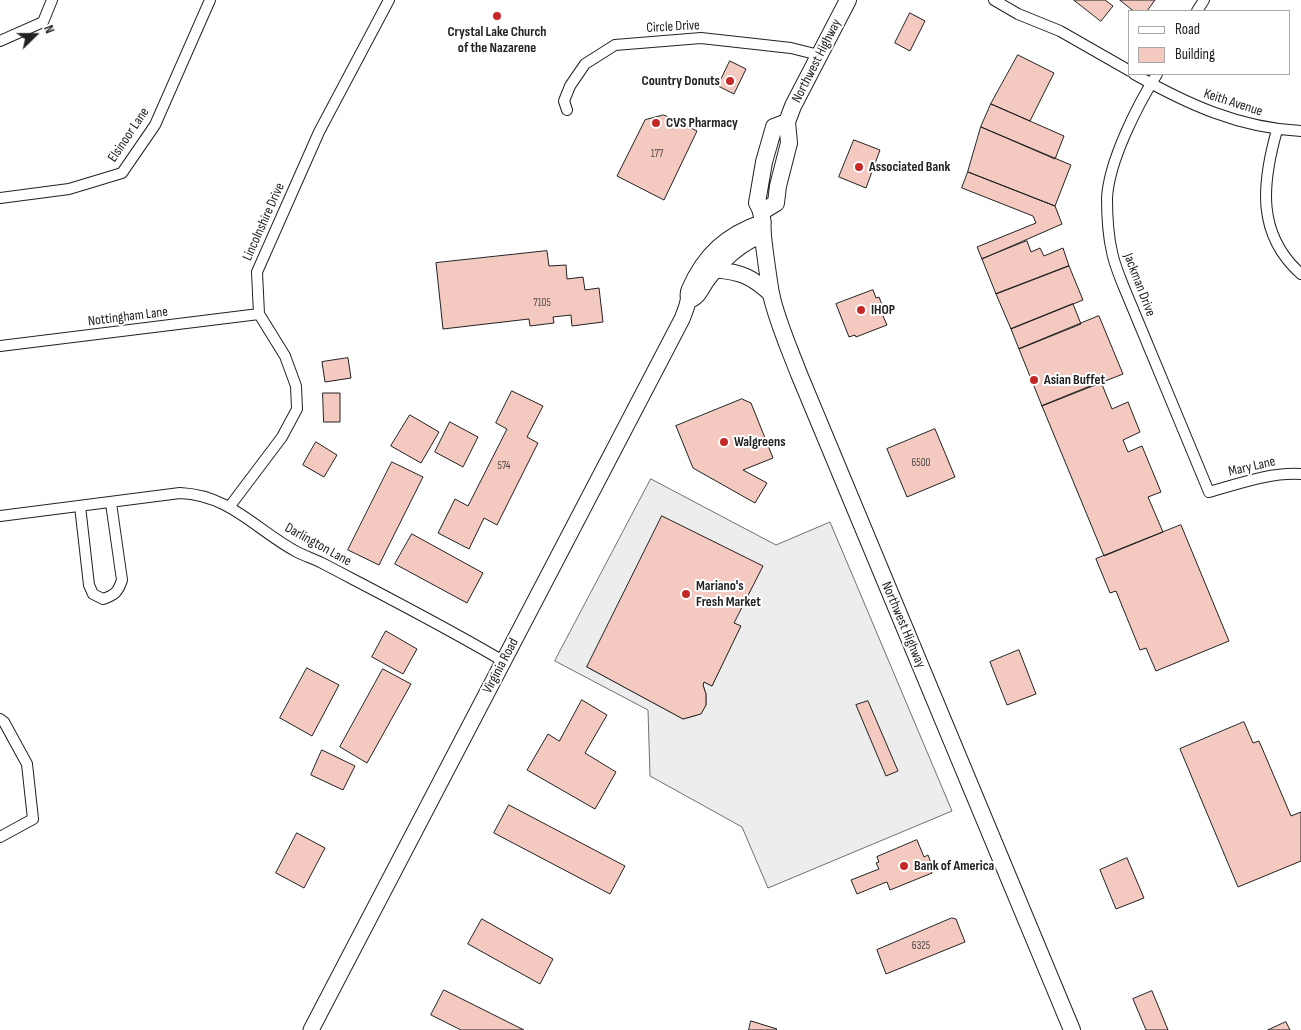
<!DOCTYPE html>
<style>
body{margin:0}
#map{position:relative;width:1301px;height:1030px;overflow:hidden;background:#fff;font-family:"Sofia Sans Condensed",sans-serif}
canvas{display:block}
.legend{position:absolute;left:1128px;top:10px;width:162px;height:65px;box-sizing:border-box;background:#fff;border:1px solid #a7a7a7;margin:0;padding:6px 9px;list-style:none;font-size:15px;color:#222}
.legend li{display:flex;align-items:center;gap:10px;height:25px}
.legend b{width:25px;border:1px solid #a7a7a7}
.north{position:absolute;left:10px;top:10px;width:50px;height:50px;-webkit-text-stroke:4px #fff;paint-order:stroke;rotate:68deg;font-size:14px;font-weight:700;line-height:20px;text-align:center;color:#222}
.north::after{content:'';display:block;margin:auto;width:18px;height:22px;background:#222;clip-path:polygon(50% 0,100% 100%,50% 72%,0 100%)}
</style>
<div id="map">
<canvas width="1301" height="1030"></canvas>
<ul class="legend">
<li><b style="height:6px;background:#fff"></b>Road</li>
<li><b style="height:14px;background:#f3c9c0"></b>Building</li>
</ul>
<div class="north">N</div>
</div>
<script>
const ctx = document.querySelector('canvas').getContext('2d');
ctx.lineJoin = 'round';
function fill(path, color) { ctx.fillStyle = color; ctx.fill(path, 'evenodd'); }
function strokePath(path, color, width, dash) { ctx.strokeStyle = color; ctx.lineWidth = width; ctx.lineCap = dash ? 'butt' : 'round'; ctx.setLineDash(dash || []); ctx.stroke(path); }
function drawText(font, color, halo, rows, align = 'center') {
  ctx.font = font + ' "Sofia Sans Condensed",sans-serif'; ctx.lineWidth = 4; ctx.setLineDash([]); ctx.textBaseline = 'middle'; ctx.strokeStyle = halo; ctx.fillStyle = color; for (const [text, x, y, turn = 0] of rows) {
    ctx.save(); ctx.translate(x, y); ctx.rotate((+turn || 0) * Math.PI / 180); ctx.textAlign = isNaN(turn) ? turn : align; if (halo) ctx.strokeText(text, 0, 0); ctx.fillText(text, 0, 0); ctx.restore();
  }
}
const parking = new Path2D(`
 M651 479 776 545 830 522 952 811 768 888 742 827 650 776 648 710 555 661ZM734 623 740 626 712 686 704 682 703 685 706 694V705L700 714 694 716 683 719 587 667Z`);
fill(parking, '#ededed');
strokePath(parking, '#6f6f6f', 1);
const building = new Path2D(`
 M1074 0H1105L1113 6 1101 21Z
 M1120 0H1155L1147 11H1134Z
 M910 13 925 21 910 51 895 43Z
 M1018 55 1054 73 1030 121 991 104Z
 M730 61 746 69 734 94 718 86Z
 M991 104 1064 136 1055 159 981 127Z
 M664 115 697 131 664 200 617 176 645 120Z
 M981 127 1071 165 1055 206 968 172Z
 M854 140 880 150 866 188 839 177Z
 M968 172 1055 206 1062 224 982 259 977 247 1036 223 1033 216 962 188Z
 M1027 241 1031 252 1040 248 1044 256 1063 248 1069 266 996 294 982 259Z
 M547 251 549 266 566 265 567 279 583 277 585 290 599 288 603 322 572 326 571 315 553 317 554 323 530 326 529 319 443 329 436 263Z
 M1069 266 1083 300 1011 329 996 294Z
 M873 290 876 298 879 297 886 315 883 316 887 325 856 337 855 335 849 337 836 304Z
 M1073 304 1081 324 1019 349 1011 329Z
 M1099 316 1123 374 1042 406 1019 349Z
 M348 358 351 378 325 382 322 362Z
 M1101 382 1112 409 1128 402 1140 432 1123 440 1128 452 1142 446 1161 492 1148 497 1163 532 1104 556 1042 406Z
 M512 391 543 406 527 437 538 443 497 525 484 518 469 549 438 533 455 499 468 506 507 429 496 423Z
 M323 393H340V422H324Z
 M742 399 751 403 773 458 743 470 767 483 755 503 693 468 676 426Z
 M410 415 439 432 421 463 391 446Z
 M450 422 478 437 463 467 435 452Z
 M935 429 955 477 907 497 887 449Z
 M316 442 337 455 324 477 303 465Z
 M392 462 423 477 379 565 348 550Z
 M662 516 763 566 734 623 741 626 712 686 704 682 703 685 706 694V705L701 714 683 719 587 667Z
 M1181 525 1229 641 1156 671 1146 648 1140 650 1116 591 1110 593 1096 559Z
 M412 534 483 573 467 603 395 564Z
 M386 631 417 649 403 674 372 657Z
 M1019 650 1036 694 1007 705 990 662Z
 M307 668 339 685 312 736 280 718Z
 M383 669 411 684 367 763 340 747Z
 M582 700 607 715 585 753 616 772 595 809 527 770 548 734 559 741Z
 M868 701 898 771 886 776 856 705Z
 M1244 722 1253 743 1259 741 1291 816 1301 812V861L1238 887 1180 749Z
 M322 750 355 766 343 790 311 775Z
 M509 805 625 866 610 894 494 833Z
 M297 833 325 848 304 888 276 873Z
 M917 840 924 857 928 855 931 863 929 864 932 873 890 890 887 882 884 883 857 894 851 880 879 869 876 863 879 862 877 857Z
 M1127 858 1144 898 1116 909 1100 870Z
 M952 918 956 919 965 942 886 974 877 950Z
 M482 919 553 959 540 984 468 944Z
 M444 990 524 1030H461L431 1015Z
 M1152 991 1168 1030H1146L1133 999Z
 M751 1021 777 1029 776 1030H749Z
 M1286 1022 1290 1030H1268Z`);
fill(building, '#f3c9c0');
strokePath(building, '#222', 1);
const street = new Path2D(`
 M994 0 1018 14 1060 31 1130 71
 M1197 11 1204 0
 M0 41 43 22 52 0
 M1134 74C1187 104 1239 128 1301 131
 M1157 74C1137 106 1109 161 1107 198 1107 216 1108 235 1112 252 1114 263 1119 275 1123 285L1209 492C1238 484 1270 472 1301 474
 M567 110 564 101 570 86 585 64 615 45 701 38 791 48 819 55
 M1277 130C1262 183 1256 234 1301 274
 M0 198 69 189 122 173 155 125 210 0
 M0 346 259 314
 M80 506 89 585 93 594 103 599C115 595 118 592 122 580L111 503
 M230 506 282 437 297 409 296 386 285 356 259 314 257 272 319 132 389 0
 M0 516 180 493C230 495 256 530 297 552 305 556 314 559 322 563 383 595 444 626 503 661
 M0 719 4 722 27 764 33 819 0 837`);
const secondary = new Path2D(`
 M716 270C742 272 752 277 772 295
 M688 301C700 297 701 288 708 279 720 263 744 239 763 236
 M311 1030 682 319C684 314 687 307 688 301 689 297 687 294 689 290 704 255 727 234 763 222`);
const primary = new Path2D(`
 M787 122 774 127 764 162 757 203C764 214 762 224 763 236 765 255 768 275 771 294 777 321 789 348 799 374L1072 1030
 M763 211 776 203 778 186 789 143 787 122 793 106 848 0`);
strokePath(street, '#222', 12);
strokePath(secondary, '#222', 17);
strokePath(primary, '#222', 18);
strokePath(street, '#fff', 10);
strokePath(secondary, '#fff', 15);
strokePath(primary, '#fff', 16);
for (const [x, y, r, color] of [
 [497,16,5,"#c62828"],
 [730,81,5,"#c62828"],
 [656,123,5,"#c62828"],
 [859,167,5,"#c62828"],
 [861,310,5,"#c62828"],
 [1034,380,5,"#c62828"],
 [724,442,5,"#c62828"],
 [686,594,5,"#c62828"],
 [904,866,5,"#c62828"]
]) { const dot = new Path2D(); dot.arc(x, y, r, 0, 2 * Math.PI); ctx.fillStyle = color; ctx.fill(dot); strokePath(dot, '#fff', 2); }
drawText('11px', '#564c4a', null, [
 ["177",657,154],
 ["7105",542,303],
 ["6500",921,463],
 ["574",504,466],
 ["6325",921,946]
]);
drawText('14px', '#222', '#fff', [
 ["Circle Drive",673,27,-3],
 ["Northwest Highway",817,61,-63],
 ["Keith Avenue",1233,103,18],
 ["Elsinoor Lane",129,135,-56],
 ["Lincolnshire Drive",264,222,-66],
 ["Jackman Drive",1139,285,69],
 ["Nottingham Lane",128,317,-7],
 ["Mary Lane",1252,467,-13],
 ["Darlington Lane",318,545,29],
 ["Northwest Highway",903,625,67],
 ["Virginia Road",501,666,-62]
]);
drawText('bold 14px', '#222', '#fff', [
 ["Crystal Lake Church",497,32,"center"],
 ["of the Nazarene",497,48,"center"],
 ["Country Donuts",720,81,"right"],
 ["CVS Pharmacy",666,123],
 ["Associated Bank",869,167],
 ["IHOP",871,310],
 ["Asian Buffet",1044,380],
 ["Walgreens",734,442],
 ["Mariano's",696,586],
 ["Fresh Market",696,602],
 ["Bank of America",914,866]
], 'left');
</script>
